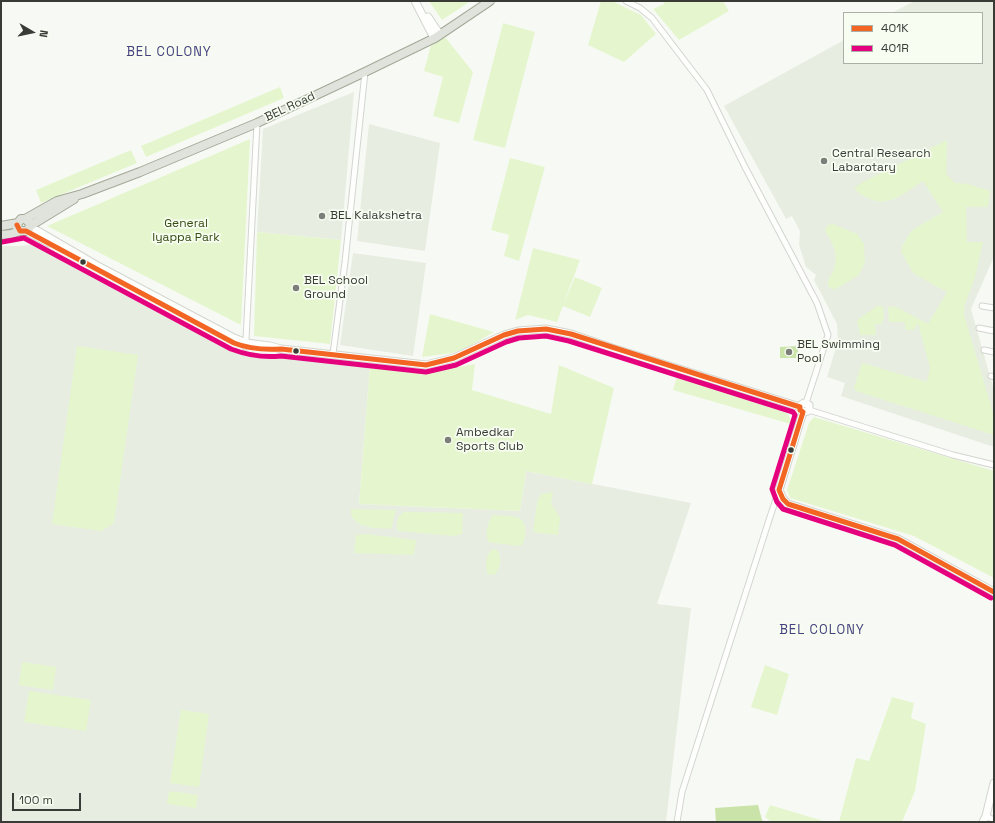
<!DOCTYPE html>
<style>
body{margin:0}
#map{position:relative;width:995px;height:823px;overflow:hidden;background:#f7faf4;font-family:"Space Grotesk",sans-serif}
canvas{display:block}
.frame{position:absolute;inset:0;border:2px solid #393b37;pointer-events:none}
.legend{position:absolute;left:843px;top:12px;width:140px;height:52px;box-sizing:border-box;background:#f7fdf1;border:1px solid #abafa7;margin:0;padding:5px 7px;list-style:none;font-size:12px;color:#393b37}
.legend li{display:flex;align-items:center;gap:8px;height:20px}
.legend b{width:20px;border:1px solid #abafa7}
.north{position:absolute;left:12px;top:12px;width:40px;height:40px;-webkit-text-stroke:3px #f7fdf1;paint-order:stroke;rotate:99deg;font-size:11px;font-weight:700;line-height:16px;text-align:center;color:#393b37}
.north::after{content:'';display:block;margin:auto;width:14px;height:18px;background:#393b37;clip-path:polygon(50% 0,100% 100%,50% 72%,0 100%)}
.scale{position:absolute;left:12px;top:793px;width:69px;height:18px;box-sizing:border-box;border:2px solid #393b37;border-top:0;padding-left:5px;font-size:12px;line-height:14px;white-space:nowrap;color:#393b37;-webkit-text-stroke:3px #f7fdf1;paint-order:stroke}
</style>
<div id="map">
<canvas width="995" height="823"></canvas>
<div class="frame"></div>
<ul class="legend">
<li><b style="height:5px;background:#f26522"></b>401K</li>
<li><b style="height:5px;background:#e5007d"></b>401R</li>
</ul>
<div class="north">N</div>
<div class="scale">100 m</div>
</div>
<script>
const ctx = document.querySelector('canvas').getContext('2d');
ctx.lineJoin = 'round';
function fill(path, color) { ctx.fillStyle = color; ctx.fill(path, 'evenodd'); }
function strokePath(path, color, width, dash) { ctx.strokeStyle = color; ctx.lineWidth = width; ctx.lineCap = dash ? 'butt' : 'round'; ctx.setLineDash(dash || []); ctx.stroke(path); }
function drawText(font, color, halo, rows, align = 'center') {
  ctx.font = font + ' "Space Grotesk",sans-serif'; ctx.lineWidth = 3.5; ctx.setLineDash([]); ctx.textBaseline = 'middle'; ctx.strokeStyle = halo; ctx.fillStyle = color; for (const [text, x, y, turn = 0] of rows) {
    ctx.save(); ctx.translate(x, y); ctx.rotate((+turn || 0) * Math.PI / 180); ctx.textAlign = isNaN(turn) ? turn : align; if (halo) ctx.strokeText(text, 0, 0); ctx.fillText(text, 0, 0); ctx.restore();
  }
}
fill(new Path2D(`
 M914 1H994V247L993 259 971 309 994 390V447L841 396 845 383 827 377 838 341 837 324 814 280 816 275 806 267 799 245 800 231 792 216 786 219 724 106 844 40V63H982V13H892Z
 M354 92 341 240 257 232 263 129Z
 M369 124 440 143 425 251 357 241Z
 M35 244 143 303 232 349 244 352 370 366 359 504 520 511 526 471 691 503 657 604 691 608 666 822H1V246H21Z
 M353 253 426 263 413 356 340 345Z`), '#e7ede0');
fill(new Path2D(`
 M429 1H471L442 20Z
 M601 1H612L641 15 656 34 624 62 588 45Z
 M663 1H723L729 11 679 40 653 9 664 4Z
 M503 23 535 32 505 148 473 140Z
 M445 37 473 72 459 123 433 116 443 77 424 71 431 45Z
 M280 87 284 98 146 157 141 146Z
 M250 139 241 325 47 226Z
 M947 140 946 174 955 183 968 184 990 191 988 207H966L967 242H983L975 277 965 304 964 315 994 416V435L856 391 854 388 862 363 927 382 930 368 918 323 914 330H905V322H889L888 307H896L928 324 947 292 913 273 901 251 902 246 912 230 943 212 924 182H921C908 191 890 206 873 200 866 198 859 193 854 189L861 183Z
 M131 150 137 163 41 203 36 190Z
 M510 158 545 167 519 261 504 256 509 235 491 230Z
 M833 224 857 234 864 244 865 262 859 275 834 290 828 286C827 278 832 276 834 269 839 253 832 242 825 230L828 225Z
 M257 232 341 240 330 344 254 336Z
 M533 248 580 260 563 305 575 277 602 288 590 317 563 306 557 322 528 315 515 320Z
 M877 306H883L884 320H882V324H875L876 335H860L857 320Z
 M430 314 494 332 470 346 453 353 422 357Z
 M77 346 138 355 114 523 101 531 52 524Z
 M475 364 472 390 551 414 559 365 614 388 592 484 526 471 520 511 359 504 370 366 430 372Z
 M677 376 787 413 794 425 673 390Z
 M814 417 994 471V578L914 536 790 498 787 490 809 423Z
 M553 492 551 502 552 505 560 518 558 535 533 532 537 503 541 494Z
 M351 509 396 510 391 529C380 528 360 529 353 518 351 516 351 512 351 509Z
 M405 512 463 513 462 534 454 536 399 531 397 529C397 522 397 514 405 512Z
 M493 515C500 516 509 515 516 517 528 520 527 536 522 545L519 546 488 542C485 532 487 524 493 515Z
 M365 534 416 540 414 555 354 553 356 535Z
 M494 549 498 551C502 559 500 568 495 575L488 574C485 566 485 553 494 549Z
 M22 662 56 667 53 690 19 685Z
 M765 665 789 674 777 715 751 707Z
 M29 691 91 700 86 731 24 722Z
 M892 697 914 703 911 718 926 724 915 791 902 822H839L856 758 869 761Z
 M181 710 209 714 199 787 170 783Z
 M169 791 198 795 196 808 167 804Z
 M770 805 827 822H771L765 817Z`), '#e5f6cf');
fill(new Path2D(`
 M798 346V358H780V347Z
 M758 805 762 820 764 822H716L715 808Z`), '#cae3a9');
const street = new Path2D(`
 M626 1 640 8 652 18 707 90 745 167 817 303 828 335 806 403
 M982 306 994 308
 M979 328 994 331
 M245 347 246 339 257 123
 M984 350 994 352
 M333 354 345 262 365 72
 M991 376 994 377
 M809 410 953 455 994 465
 M986 816 994 820
 M677 822 682 792 769 520 779 490`);
const secondary = new Path2D(`
 M415 1 434 38
 M428 17 436 29 440 34
 M29 229 36 230 96 265 234 338 246 343 270 346 281 349 426 365 454 358 504 335 518 331 546 329 571 334 612 348 800 407
 M26 231 49 243
 M800 407 801 405 804 403 809 405V409L808 411 803 412
 M803 412 779 490 783 499 788 504 898 539 994 592
 M983 822 986 816 994 783`);
const primary = new Path2D(`
 M25 219 57 201 82 194 140 172 257 123 365 72 435 38 490 1
 M1 226 18 223
 M30 226 74 199
 M1 235 11 234 20 231H26L29 229 30 223 25 219H21L18 223 17 227 20 231`);
strokePath(street, '#d3d5d0', 7);
strokePath(secondary, '#d3d5d0', 9);
strokePath(primary, '#a2a898', 10);
strokePath(street, '#fefefd', 5);
strokePath(secondary, '#fefefd', 7);
strokePath(primary, '#e0e3db', 8);
strokePath(new Path2D(`
 M17 225 20 231H26L234 343C249 349 265 350 281 349L426 365 454 358 504 335 518 331 546 329 571 334 800 407V410L803 412 779 490 783 499 788 504 898 539 994 592`), '#f26522', 5);
strokePath(new Path2D(`
 M2 242 24 238 231 349C247 355 264 358 281 356L426 372 456 365 506 342 519 338 546 336 569 341 793 412 795 415 772 489 777 502 783 509 895 545 991 598`), '#e5007d', 5);
for (const [x, y, r, color] of [
 [824,161,4,"#7c7e79"],
 [322,216,4,"#7c7e79"],
 [83,262,3.5,"#393b37"],
 [296,288,4,"#7c7e79"],
 [296,351,3.5,"#393b37"],
 [789,352,4,"#7c7e79"],
 [448,440,4,"#7c7e79"],
 [791,450,3.5,"#393b37"]
]) { const dot = new Path2D(); dot.arc(x, y, r, 0, 2 * Math.PI); ctx.fillStyle = color; ctx.fill(dot); strokePath(dot, '#f7fdf1', 1.5); }
drawText('12px', '#393b37', '#f7fdf1', [
 ["BEL Road",290,107,-25]
]);
drawText('12px', '#393b37', '#f7fdf1', [
 ["Central Research",832,154],
 ["Labarotary",832,168],
 ["BEL Kalakshetra",330,216],
 ["BEL School",304,281],
 ["Ground",304,295],
 ["BEL Swimming",797,345],
 ["Pool",797,359],
 ["Ambedkar",456,433],
 ["Sports Club",456,447]
], 'left');
drawText('12px', '#374c13', '#f7fdf1', [
 ["General",186,224],
 ["Iyappa Park",186,238]
]);
ctx.letterSpacing = '1px';
drawText('13px', '#46417f', '#f7fdf1', [
 ["BEL COLONY",169,52],
 ["BEL COLONY",822,630]
]);
ctx.letterSpacing = '0px';
</script>
